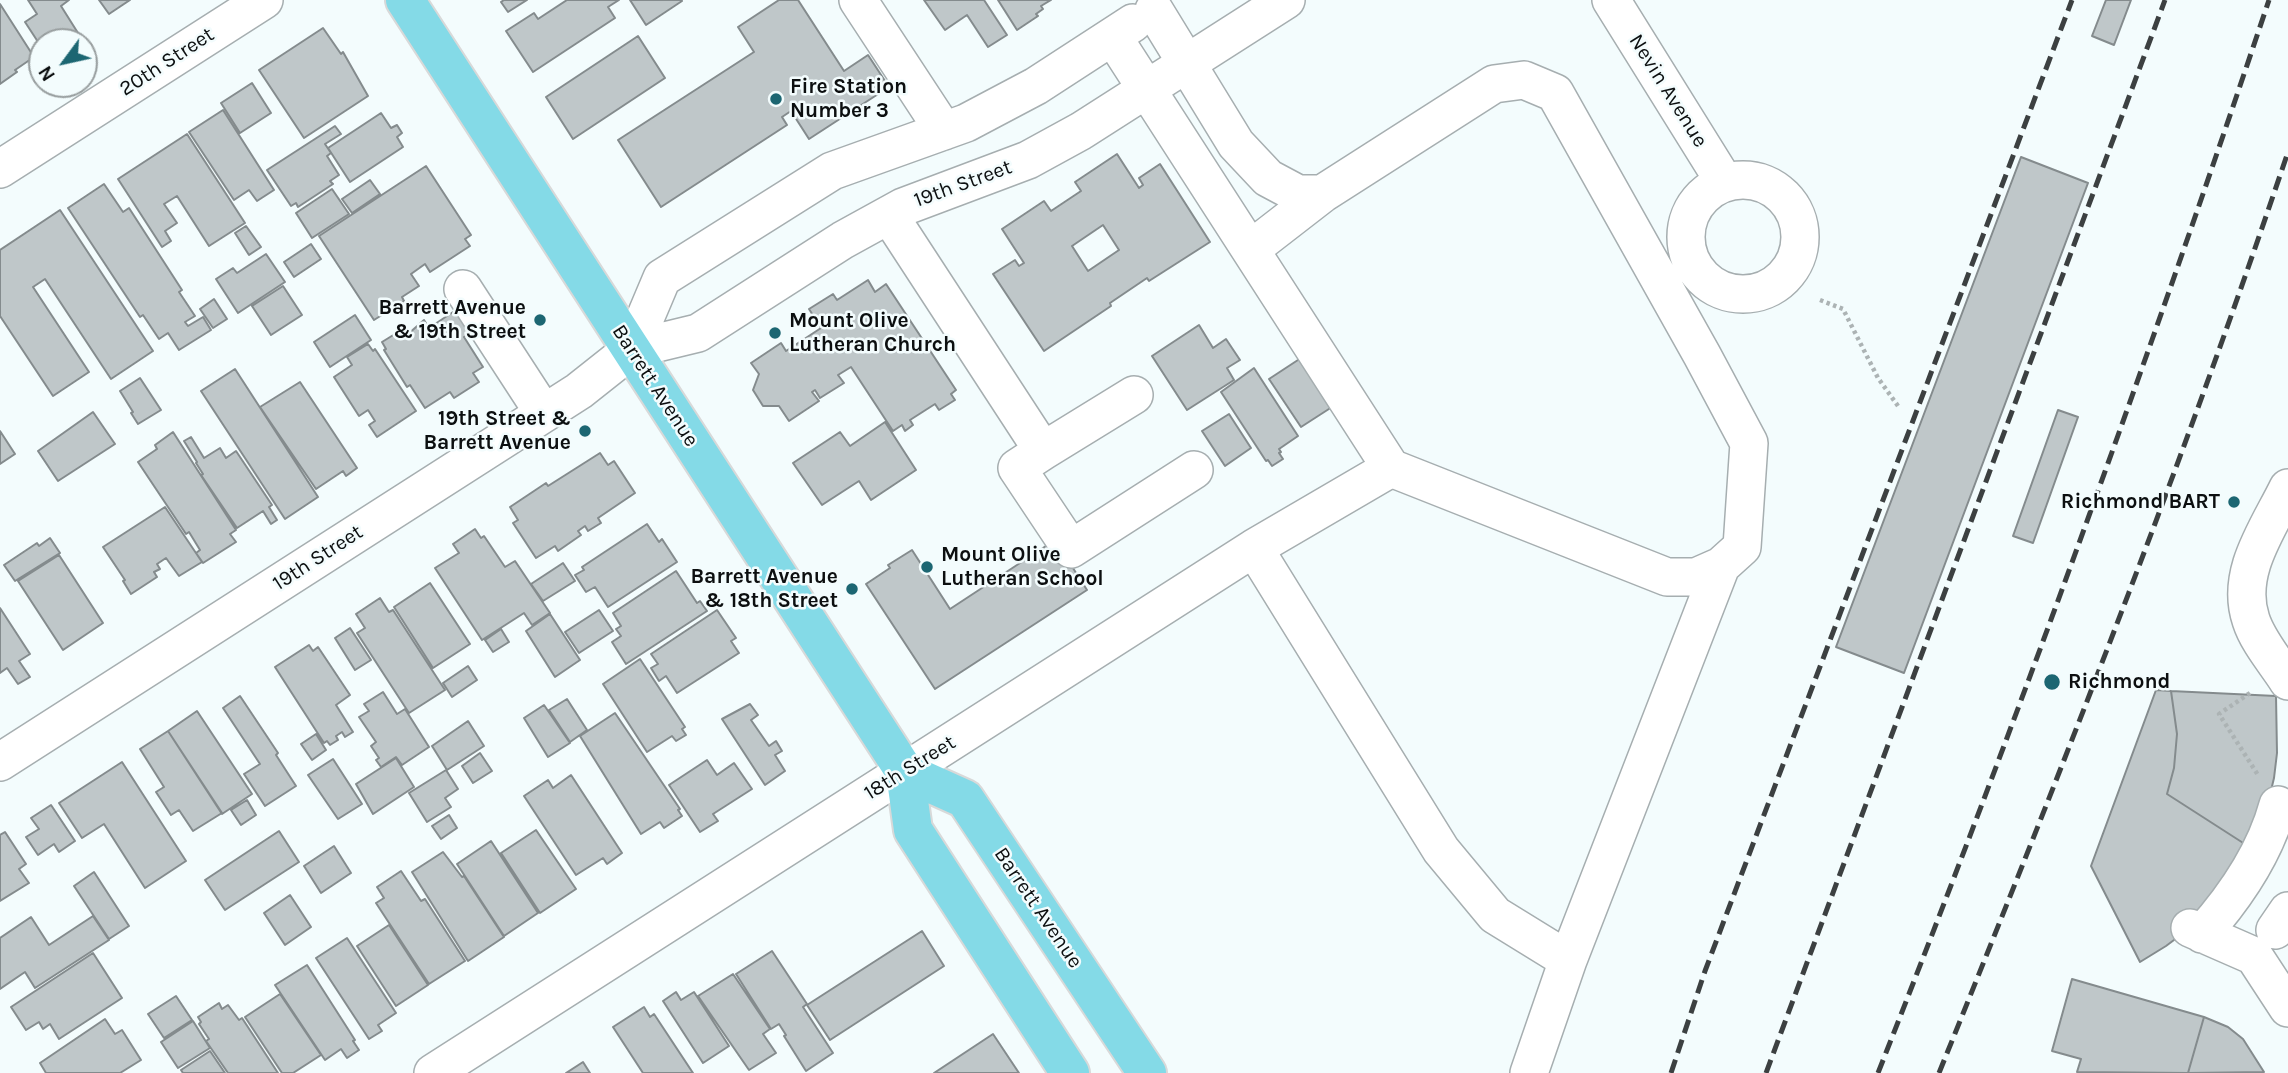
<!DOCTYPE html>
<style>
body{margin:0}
#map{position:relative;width:2288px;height:1073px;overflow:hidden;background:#f3fcfd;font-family:Karla,sans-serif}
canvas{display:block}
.north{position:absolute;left:28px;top:28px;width:70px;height:70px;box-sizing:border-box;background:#f3fcfd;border:2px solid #979d9e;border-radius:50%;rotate:237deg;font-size:19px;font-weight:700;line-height:28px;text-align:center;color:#0c0f10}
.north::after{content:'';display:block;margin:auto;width:24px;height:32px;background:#1c6672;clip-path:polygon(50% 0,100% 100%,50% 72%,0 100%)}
</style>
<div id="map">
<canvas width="2288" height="1073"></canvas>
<div class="north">N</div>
</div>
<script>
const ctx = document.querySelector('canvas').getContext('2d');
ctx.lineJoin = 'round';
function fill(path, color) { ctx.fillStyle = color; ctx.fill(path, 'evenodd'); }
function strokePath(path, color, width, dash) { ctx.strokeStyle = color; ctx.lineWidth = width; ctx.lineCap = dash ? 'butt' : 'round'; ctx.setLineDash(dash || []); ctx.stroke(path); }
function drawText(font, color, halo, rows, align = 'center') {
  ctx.font = font + ' Karla,sans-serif'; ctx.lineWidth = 5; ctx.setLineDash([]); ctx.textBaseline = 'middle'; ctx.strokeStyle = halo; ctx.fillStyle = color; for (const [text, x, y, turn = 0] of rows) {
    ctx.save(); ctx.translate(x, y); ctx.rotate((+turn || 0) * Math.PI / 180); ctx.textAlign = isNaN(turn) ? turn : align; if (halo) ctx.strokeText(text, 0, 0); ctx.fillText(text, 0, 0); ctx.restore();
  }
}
const building = new Path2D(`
 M28 0H69L61 6 78 33 65 42H42V48L25 22 37 14Z
 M99 0H130L109 14Z
 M504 0H503H527L508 12 501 2Z
 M567 0H619L608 7 615 18 533 72 506 31 534 13 538 19Z
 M630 0H681L682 1 646 25Z
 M779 0H798L844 71 868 55 889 87 809 139 791 111 782 117 787 125 661 207 618 140 754 52 738 27Z
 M924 0H984L1007 35 988 47 967 15 945 30Z
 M998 0H1051L1041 6 1043 9 1036 14 1038 16 1017 30Z
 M2106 0H2131L2114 45 2092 36Z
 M0 4 34 57 15 70 17 72 0 84Z
 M323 28 341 54 343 52 368 96 304 138 259 70Z
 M638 36 665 78 573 139 546 97Z
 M252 83 271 113 240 133 221 103Z
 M223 110 274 190 257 201 249 190 234 200 189 132Z
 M381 113 391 128 397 125 402 133 397 137 403 147 350 182 328 148Z
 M335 126 341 134 325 144 331 153 327 156 339 175 330 181 333 184 298 207 296 203 291 206 267 170Z
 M187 134 245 223 209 246 177 196 164 204 177 223 165 231 171 241 162 247 118 179Z
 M1117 154 1139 188 1143 185 1139 178 1160 164 1210 242 1149 281 1147 278 1110 303 1111 306 1044 351 993 274 1015 260 1019 266 1024 263 1002 229 1044 201 1051 211 1081 191 1075 182ZM1103 225 1119 250 1088 271 1072 246Z
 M2021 157 2088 183 1904 673 1836 647Z
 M426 166 471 235 465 239 470 246 430 272 425 264 411 274 419 286 402 297 404 301 374 320 319 236Z
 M370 180 380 194 352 213 342 199Z
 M104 184 123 212 129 208 182 290 179 292 195 316 185 322 188 326 203 317 211 330 179 350 168 333 159 339 143 315 140 317 68 208Z
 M332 189 349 214 312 238 296 213Z
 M60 210 153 351 111 379 45 279 33 287 89 372 53 396 0 316V250Z
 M246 226 261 247 249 255 235 233Z
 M311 244 321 259 294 277 284 262Z
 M266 254 285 282 238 313 216 279 233 268 237 273Z
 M868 280 875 292 886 284 956 390 951 394 955 400 939 410 935 404 910 420 913 425 905 431 902 425 893 431 851 367 838 375 844 383 820 398 815 390 812 392 819 401 789 421 779 406H763L753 390 759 374 751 363 781 343 786 351 821 328 809 309 833 294 837 300Z
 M283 286 302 315 271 335 252 306Z
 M214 299 227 319 213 328 200 309Z
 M459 308 474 331 464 337 483 367 473 373 479 382 454 398 450 392 425 408 410 385 407 387 384 350 386 349 382 342 403 329 407 335 424 320 429 328Z
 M355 315 371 340 330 367 314 342Z
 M1199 325 1213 348 1226 339 1240 360 1227 368 1234 380 1187 410 1152 356Z
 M368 344 373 351 375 349 416 411 377 437 369 425 375 421 368 410 359 416 334 377 352 365 347 357Z
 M1301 358 1332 407 1301 427 1269 379Z
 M1254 368 1298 436 1279 449 1281 452 1279 453 1283 459 1272 466 1268 460 1266 461 1221 392Z
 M235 369 318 497 285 519 201 391Z
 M140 378 161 410 138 424 131 413 133 412 120 391Z
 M300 382 357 468 346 476 343 471 316 489 260 407Z
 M2058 410 2078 417 2033 543 2013 536Z
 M93 412 115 444 58 481 38 451Z
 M1229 414 1251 448 1225 466 1202 431Z
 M885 422 916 470 871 500 859 481 822 505 793 463 840 432 850 446Z
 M0 431 15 454 0 464Z
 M173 432 236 530 230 534 236 542 203 563 196 553 200 550 189 532 186 534 138 462 157 449 155 445Z
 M191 437 204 458 220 448 226 458 236 451 272 505 269 507 277 520 271 524 263 511 237 528 201 475 203 474 196 463 197 462 184 441Z
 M600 453 608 465 614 461 635 493 598 518 601 523 588 531 585 526 578 531 581 535 558 551 555 546 536 558 513 523 518 520 510 507 546 483 548 486Z
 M165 507 202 562 179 576 166 558 157 564 160 569 154 572 157 577 131 594 123 581 125 580 103 547Z
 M647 524 659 542 662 539 677 562 608 607 595 587 586 592 575 575 584 570 582 567Z
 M475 529 481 538 484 536 505 567 515 561 550 613 532 625 524 613 482 640 435 568 459 553 453 544Z
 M50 538 60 553 15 581 4 565 37 543 39 546Z
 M1055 540 1087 590 935 689 866 584 890 568 888 565 912 550 950 609Z
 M59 555 103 623 63 650 18 581Z
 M563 563 575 581 543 601 531 584Z
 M676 571 697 603 700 601 707 611 626 664 612 642 621 636 616 629 621 626 613 613Z
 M430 583 470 644 433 668 394 607Z
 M380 598 389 612 393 610 445 690 409 713 357 633 365 628 356 614Z
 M0 608 30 654 19 661 30 677 18 684 7 668 0 673Z
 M599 610 613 631 579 653 565 632Z
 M717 610 736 638 731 641 739 653 677 693 666 676 659 681 651 668 658 664 651 654Z
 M550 614 580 660 555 677 526 631Z
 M350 628 371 660 355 670 335 638Z
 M501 629 509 642 493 652 485 640Z
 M309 645 313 651 318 647 350 695 336 705 353 732 345 737 342 732 336 736 338 740 330 745 327 741 324 743 275 667Z
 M640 659 685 727 682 729 686 735 676 741 672 736 647 752 603 684Z
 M468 666 477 680 452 697 443 683Z
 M2156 690 2171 691 2177 734 2174 768 2167 794 2251 848 2190 928 2166 946 2140 962 2091 866Z
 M2171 691 2276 696 2277 753 2274 778 2268 803 2251 848 2167 794 2174 768 2177 734Z
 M383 692 397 714 405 709 429 747 402 765 396 757 381 767 376 760 379 758 371 746 376 742 359 717 369 711 364 704Z
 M240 696 278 753 276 755 296 786 265 806 244 774 260 764 223 708Z
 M567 699 587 730 570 742 549 710Z
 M750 704 758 715 751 720 769 746 776 741 782 751 775 755 785 771 765 785 722 719Z
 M544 705 570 743 548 757 524 718Z
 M197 711 252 794 222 814 168 731Z
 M615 713 680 809 678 810 682 816 664 828 660 822 641 834 580 736Z
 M468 721 484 746 447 770 432 746Z
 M168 731 222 813 193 831 179 810 171 815 156 792 164 787 140 749Z
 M316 734 326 750 312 760 301 744Z
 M480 753 492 771 473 783 462 766Z
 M396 758 414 787 373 814 356 784Z
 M333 759 362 804 338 819 308 775Z
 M707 760 717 775 734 763 752 789 713 814 718 821 700 832 669 785Z
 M122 762 186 861 145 888 104 824 82 838 59 803Z
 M446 770 458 789 445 798 451 807 427 822 409 793Z
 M571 775 622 853 607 864 603 858 576 875 524 796 548 780 553 788Z
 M247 800 256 815 241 825 231 810Z
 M51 805 75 841 59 852 54 844 38 855 26 837 39 829 31 818Z
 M449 815 457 828 441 839 432 826Z
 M536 830 576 889 540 913 501 853Z
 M279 831 299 862 225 910 205 880Z
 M5 832 26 864 19 869 29 883 0 901V835Z
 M491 841 538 913 504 936 457 864Z
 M334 846 351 873 321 893 304 866Z
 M443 852 462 877 464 876 504 937 468 961 412 872Z
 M401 871 421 901 425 899 465 961 429 984 376 903 384 898 377 887Z
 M94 872 129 926 109 939 74 886Z
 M290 895 311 927 285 945 264 913Z
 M93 916 109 940 35 988 25 972 0 989V938L31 917 49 945Z
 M389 925 428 985 396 1006 357 946Z
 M922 931 944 966 830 1040 807 1005Z
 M347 938 396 1013 378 1025 382 1031 369 1039 316 958Z
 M772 951 807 1004 803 1007 833 1053 806 1071 784 1036 786 1035 779 1024 771 1029 736 974Z
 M93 953 122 998 59 1039 50 1024 43 1029 39 1022 26 1030 11 1007Z
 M307 965 355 1040 353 1041 359 1050 347 1058 341 1049 325 1060 275 985Z
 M733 974 770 1029 763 1034 776 1053 749 1070 698 996Z
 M2072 979 2204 1017 2188 1073 2077 1072 2081 1059 2052 1051Z
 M676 992 681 1000 694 992 729 1046 703 1063 663 1001Z
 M280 994 321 1055 293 1073H282L245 1017Z
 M176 996 192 1020 164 1038 148 1014Z
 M219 1003 222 1009 228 1005 239 1020 242 1018 278 1073H228L206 1041 209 1039 199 1024 201 1022 198 1017Z
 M644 1007 650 1017 654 1014 693 1073H643L613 1027Z
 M2204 1017 2228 1027 2243 1039 2264 1072 2188 1073Z
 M105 1019 115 1034 122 1030 141 1060 120 1073H46L40 1063Z
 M193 1021 210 1048 178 1068 161 1042Z
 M993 1034 1019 1073H934Z
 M210 1051 225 1073H183L181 1070Z
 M583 1062 590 1073H566Z`);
fill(building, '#bfc7c9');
strokePath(building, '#848b8d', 2);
const minor = new Path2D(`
 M858 0 944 131
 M1611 0 1725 183
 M1113 37 1391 468 1667 577H1696L1721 566 1742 547 1749 443 1702 355 1555 93 1524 80 1494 84 1322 194H1298L1268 178 1236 144 1154 10
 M0 169 264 0
 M1686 237a57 57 0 1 1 114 0a57 57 0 1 1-114 0Z
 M889 215 1043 451 1134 395
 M1251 249 1322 194
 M463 289 543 412
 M632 349 662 278 832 171 966 123 1036 86 1133 23
 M1043 451 1017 468 1071 549 1194 470
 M2288 488C2268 529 2235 573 2251 620 2258 642 2276 662 2288 681
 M1254 548 1441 850 1495 915 1568 960 1721 566
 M0 762 579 391 632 349 698 333 843 240 903 207 1028 160 1081 131 1286 0
 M2190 928 2254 956
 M2275 930 2288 911
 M2202 934C2235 897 2265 853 2278 805
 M2254 956 2288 1008
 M433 1073 1254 548 1391 468
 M1529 1073 1568 960`);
const major = new Path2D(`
 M405 0 905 772 913 830 1070 1073
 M905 772 965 799 1147 1073`);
strokePath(minor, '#a6aeb0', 40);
strokePath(major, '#d8d9d9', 42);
strokePath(new Path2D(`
 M1820 300 1843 309 1878 378 1898 406
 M2250 693 2219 714 2258 775`), '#acb3b4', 4.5, [3.5, 3.5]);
strokePath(minor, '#fff', 37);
strokePath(major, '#84dae7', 38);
strokePath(new Path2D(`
 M1671 1073 1705 971 2072 0
 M1766 1073 2165 0
 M1878 1073C2018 718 2148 361 2269 0
 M1939 1073C2062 769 2183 463 2288 152`), '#3c4041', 5, [14, 7]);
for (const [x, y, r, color] of [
 [776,99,7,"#1c6672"],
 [540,320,7,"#1c6672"],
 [775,333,7,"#1c6672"],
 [585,431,7,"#1c6672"],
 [2234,502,7,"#1c6672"],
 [927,567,7,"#1c6672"],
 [852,589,7,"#1c6672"],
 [2052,682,9,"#1c6672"]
]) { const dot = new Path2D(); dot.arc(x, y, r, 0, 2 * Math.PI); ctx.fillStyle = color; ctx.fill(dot); strokePath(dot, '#f3fcfd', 2.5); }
drawText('21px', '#0c0f10', '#f3fcfd', [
 ["20th Street",167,62,-33],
 ["Nevin Avenue",1668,91,58],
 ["19th Street",963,184,-20],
 ["Barrett Avenue",655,386,57],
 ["19th Street",318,558,-33],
 ["18th Street",910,768,-32],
 ["Barrett Avenue",1038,908,56]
]);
drawText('bold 21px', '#0c0f10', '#f3fcfd', [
 ["Fire Station",790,87],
 ["Number 3",790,111],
 ["Barrett Avenue",526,308,"right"],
 ["& 19th Street",526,332,"right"],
 ["Mount Olive",789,321],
 ["Lutheran Church",789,345],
 ["19th Street &",571,419,"right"],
 ["Barrett Avenue",571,443,"right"],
 ["Richmond BART",2220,502,"right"],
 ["Mount Olive",941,555],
 ["Lutheran School",941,579],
 ["Barrett Avenue",838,577,"right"],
 ["& 18th Street",838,601,"right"],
 ["Richmond",2068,682]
], 'left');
</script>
